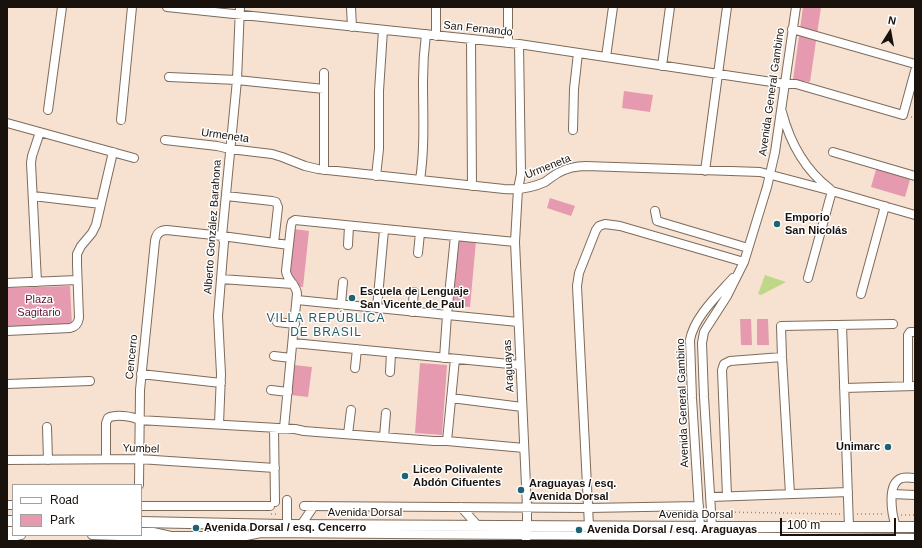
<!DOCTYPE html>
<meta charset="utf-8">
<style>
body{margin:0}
#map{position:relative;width:922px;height:548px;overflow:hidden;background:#f7e2d1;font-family:Helvetica,sans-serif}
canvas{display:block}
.frame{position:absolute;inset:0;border:8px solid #19110c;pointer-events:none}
.legend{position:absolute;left:12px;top:484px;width:130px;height:52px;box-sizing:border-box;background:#fff;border:1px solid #a3a09e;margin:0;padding:5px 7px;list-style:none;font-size:12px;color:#19110c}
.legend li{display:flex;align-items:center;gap:8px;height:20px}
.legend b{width:20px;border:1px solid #a3a09e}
.north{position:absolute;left:870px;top:12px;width:40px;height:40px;-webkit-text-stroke:3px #fff;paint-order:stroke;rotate:11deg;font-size:11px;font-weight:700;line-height:16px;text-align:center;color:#19110c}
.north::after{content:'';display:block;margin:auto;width:14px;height:18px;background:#19110c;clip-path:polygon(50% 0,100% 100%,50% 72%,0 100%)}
.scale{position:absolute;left:780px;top:518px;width:116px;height:18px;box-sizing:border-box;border:2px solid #19110c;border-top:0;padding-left:5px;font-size:12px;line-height:14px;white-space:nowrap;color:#19110c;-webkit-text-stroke:3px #fff;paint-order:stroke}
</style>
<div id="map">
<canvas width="922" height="548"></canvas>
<div class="frame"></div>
<ul class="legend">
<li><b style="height:5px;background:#fff"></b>Road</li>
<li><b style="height:11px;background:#e59ab0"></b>Park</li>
</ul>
<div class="north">N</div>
<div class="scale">100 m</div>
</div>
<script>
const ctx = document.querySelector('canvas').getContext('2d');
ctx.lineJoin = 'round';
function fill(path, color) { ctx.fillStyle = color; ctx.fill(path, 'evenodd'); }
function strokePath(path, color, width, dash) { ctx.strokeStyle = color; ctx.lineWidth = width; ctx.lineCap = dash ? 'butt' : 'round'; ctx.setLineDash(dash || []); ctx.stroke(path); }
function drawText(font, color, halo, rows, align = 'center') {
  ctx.font = font + ' Helvetica,sans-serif'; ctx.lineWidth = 3; ctx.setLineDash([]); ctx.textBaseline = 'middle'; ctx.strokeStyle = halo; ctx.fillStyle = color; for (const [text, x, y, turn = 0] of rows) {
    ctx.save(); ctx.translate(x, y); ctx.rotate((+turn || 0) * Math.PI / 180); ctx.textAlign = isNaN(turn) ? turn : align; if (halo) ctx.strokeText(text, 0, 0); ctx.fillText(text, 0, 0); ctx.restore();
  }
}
fill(new Path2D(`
 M803 7H821L810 82 793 80Z
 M624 91 653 95 650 112 622 108Z
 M877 166 911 176 905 197 871 187Z
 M550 198 575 206 571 216 547 208Z
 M294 229 309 231 303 287 288 285Z
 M459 239 476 241 470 307 453 306Z
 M70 286 72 325 7 327V288Z
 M740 319H751L752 345H741Z
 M757 319H768L769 345H757Z
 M420 363 447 365 442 435 415 433Z
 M294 365 312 367 308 397 291 395Z`), '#e59ab0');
fill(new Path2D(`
 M765 275 786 282 761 295 758 294Z`), '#bed887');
const minor = new Path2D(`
 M167 7 519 44 785 84H796L903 115 915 71
 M351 7 352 27
 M436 7V36
 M508 7V43
 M792 29 915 64
 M471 39 472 186
 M519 44 521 174 518 189 515 242 527 508V525L526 541
 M606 57 613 7
 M662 66 670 7
 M169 77 237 80 324 89
 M48 110 62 7
 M782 112C790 143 804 169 830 189
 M121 120 132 7
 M7 123 134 158
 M573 130 574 89 578 53
 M165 140 217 146 230 149 272 154 282 157 305 166 318 169 504 189C518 190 532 188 545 182 549 179 553 176 558 173 567 168 576 166 586 166L760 172 832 191 915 215
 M833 152 915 176
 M324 170V73
 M705 171 727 7
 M376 176 379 149V91L383 30
 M420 180C425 147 423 114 423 81 423 65 424 50 426 34
 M33 196 101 204
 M226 196 272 201 276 202 278 207 274 243
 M655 211 657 221 748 248
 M348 245 349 226
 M418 253 420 233
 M808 278 832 191
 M221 279 293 284
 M37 282 31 163 32 156 40 132
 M7 283 77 280
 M861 294 885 206
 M297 300 518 322
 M341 304 343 282
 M377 308 384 230
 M412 312 414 292
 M277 322 295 324
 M842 325 849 527
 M7 331 70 328C75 327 78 324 79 318L77 264V254L81 246 92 233 96 225 113 152
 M293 343 520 365
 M274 356 291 358
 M444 358 447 315 455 236
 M355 368 357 349
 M390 372 391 353
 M141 374 221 383
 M7 384 90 381
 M908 386V335L910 332H915
 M844 388 915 386
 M271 390 288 392
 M451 398 522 407
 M219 424 221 374 218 316 224 242 222 236 237 80 240 7
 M47 427 48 460
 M274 428 275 502
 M284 428 297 294C297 285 287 281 286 271L291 226 292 222 295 220 515 242
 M348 434 351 410
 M384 437 386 413
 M447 441 455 359
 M106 459V423L108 418C115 414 132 416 139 420L295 429 304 431 434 441H447L524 448
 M7 460 139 459 275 468
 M139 485 140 390 155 241C156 234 160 230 167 230L222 236 289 245
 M790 494 782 357 781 326 893 324
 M892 494 915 495
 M727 496 722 370 724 364 730 361 782 357
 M711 497 848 492
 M287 500V525
 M7 505H13
 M141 506H270
 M304 506 588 508 699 506
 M461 507 477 525
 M301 525 314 506
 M589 526 577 286 579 273 596 230 599 226 605 224 620 226 744 262
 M700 527 692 398 690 340C694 317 718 295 733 278
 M712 527 704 397 702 343 704 332 707 327 727 296 744 262 767 187 775 152 796 7
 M896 527C892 515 886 483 902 478 906 477 911 478 915 478
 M7 531H13
 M141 532H153L171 536H246L261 533 915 538
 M92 535 119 536 139 540H173
 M7 538 21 535`);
const major = new Path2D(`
 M7 521H13
 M141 522 283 525 718 527H915
 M709 541 712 527`);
strokePath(minor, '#7d6b5c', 10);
strokePath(major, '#7d6b5c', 12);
strokePath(new Path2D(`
 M911 117 915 118
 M719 512 841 514
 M271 514H279
 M857 514H885
 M901 515H915`), '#998a7e', 1.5, [1, 3]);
strokePath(minor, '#fff', 8);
strokePath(major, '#fff', 10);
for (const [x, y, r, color] of [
 [777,224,4,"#1c6373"],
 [352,298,4,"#1c6373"],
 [888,447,4,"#1c6373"],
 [405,476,4,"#1c6373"],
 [521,490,4,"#1c6373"],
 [196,528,4,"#1c6373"],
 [579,530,4,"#1c6373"]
]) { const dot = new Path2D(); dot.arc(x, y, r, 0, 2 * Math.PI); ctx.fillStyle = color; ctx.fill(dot); strokePath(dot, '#fff', 1.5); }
drawText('11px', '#19110c', '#fff', [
 ["San Fernando",478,29,6],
 ["Avenida General Gambino",772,92,-82],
 ["Urmeneta",225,136,8],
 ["Urmeneta",548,167,-22],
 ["Alberto González Barahona",213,227,-86],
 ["Cencerro",132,357,-84],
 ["Araguayas",509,366,-93],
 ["Avenida General Gambino",683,403,-92],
 ["Yumbel",141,449,2],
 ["Avenida Dorsal",365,513],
 ["Avenida Dorsal",696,515]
]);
drawText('bold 11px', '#19110c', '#fff', [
 ["Emporio",785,218],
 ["San Nicolás",785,231],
 ["Escuela de Lenguaje",360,292],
 ["San Vicente de Paul",360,305],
 ["Unimarc",880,447,"right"],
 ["Liceo Polivalente",413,470],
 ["Abdón Cifuentes",413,483],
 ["Araguayas / esq.",529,484],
 ["Avenida Dorsal",529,497],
 ["Avenida Dorsal / esq. Cencerro",204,528],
 ["Avenida Dorsal / esq. Araguayas",587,530]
], 'left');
drawText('11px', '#5f1332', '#fff', [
 ["Plaza",39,300],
 ["Sagitario",39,313]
]);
ctx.letterSpacing = '1px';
drawText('12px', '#275d69', '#fff', [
 ["VILLA REPÚBLICA",326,319],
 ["DE BRASIL",326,333]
]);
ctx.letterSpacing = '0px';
</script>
